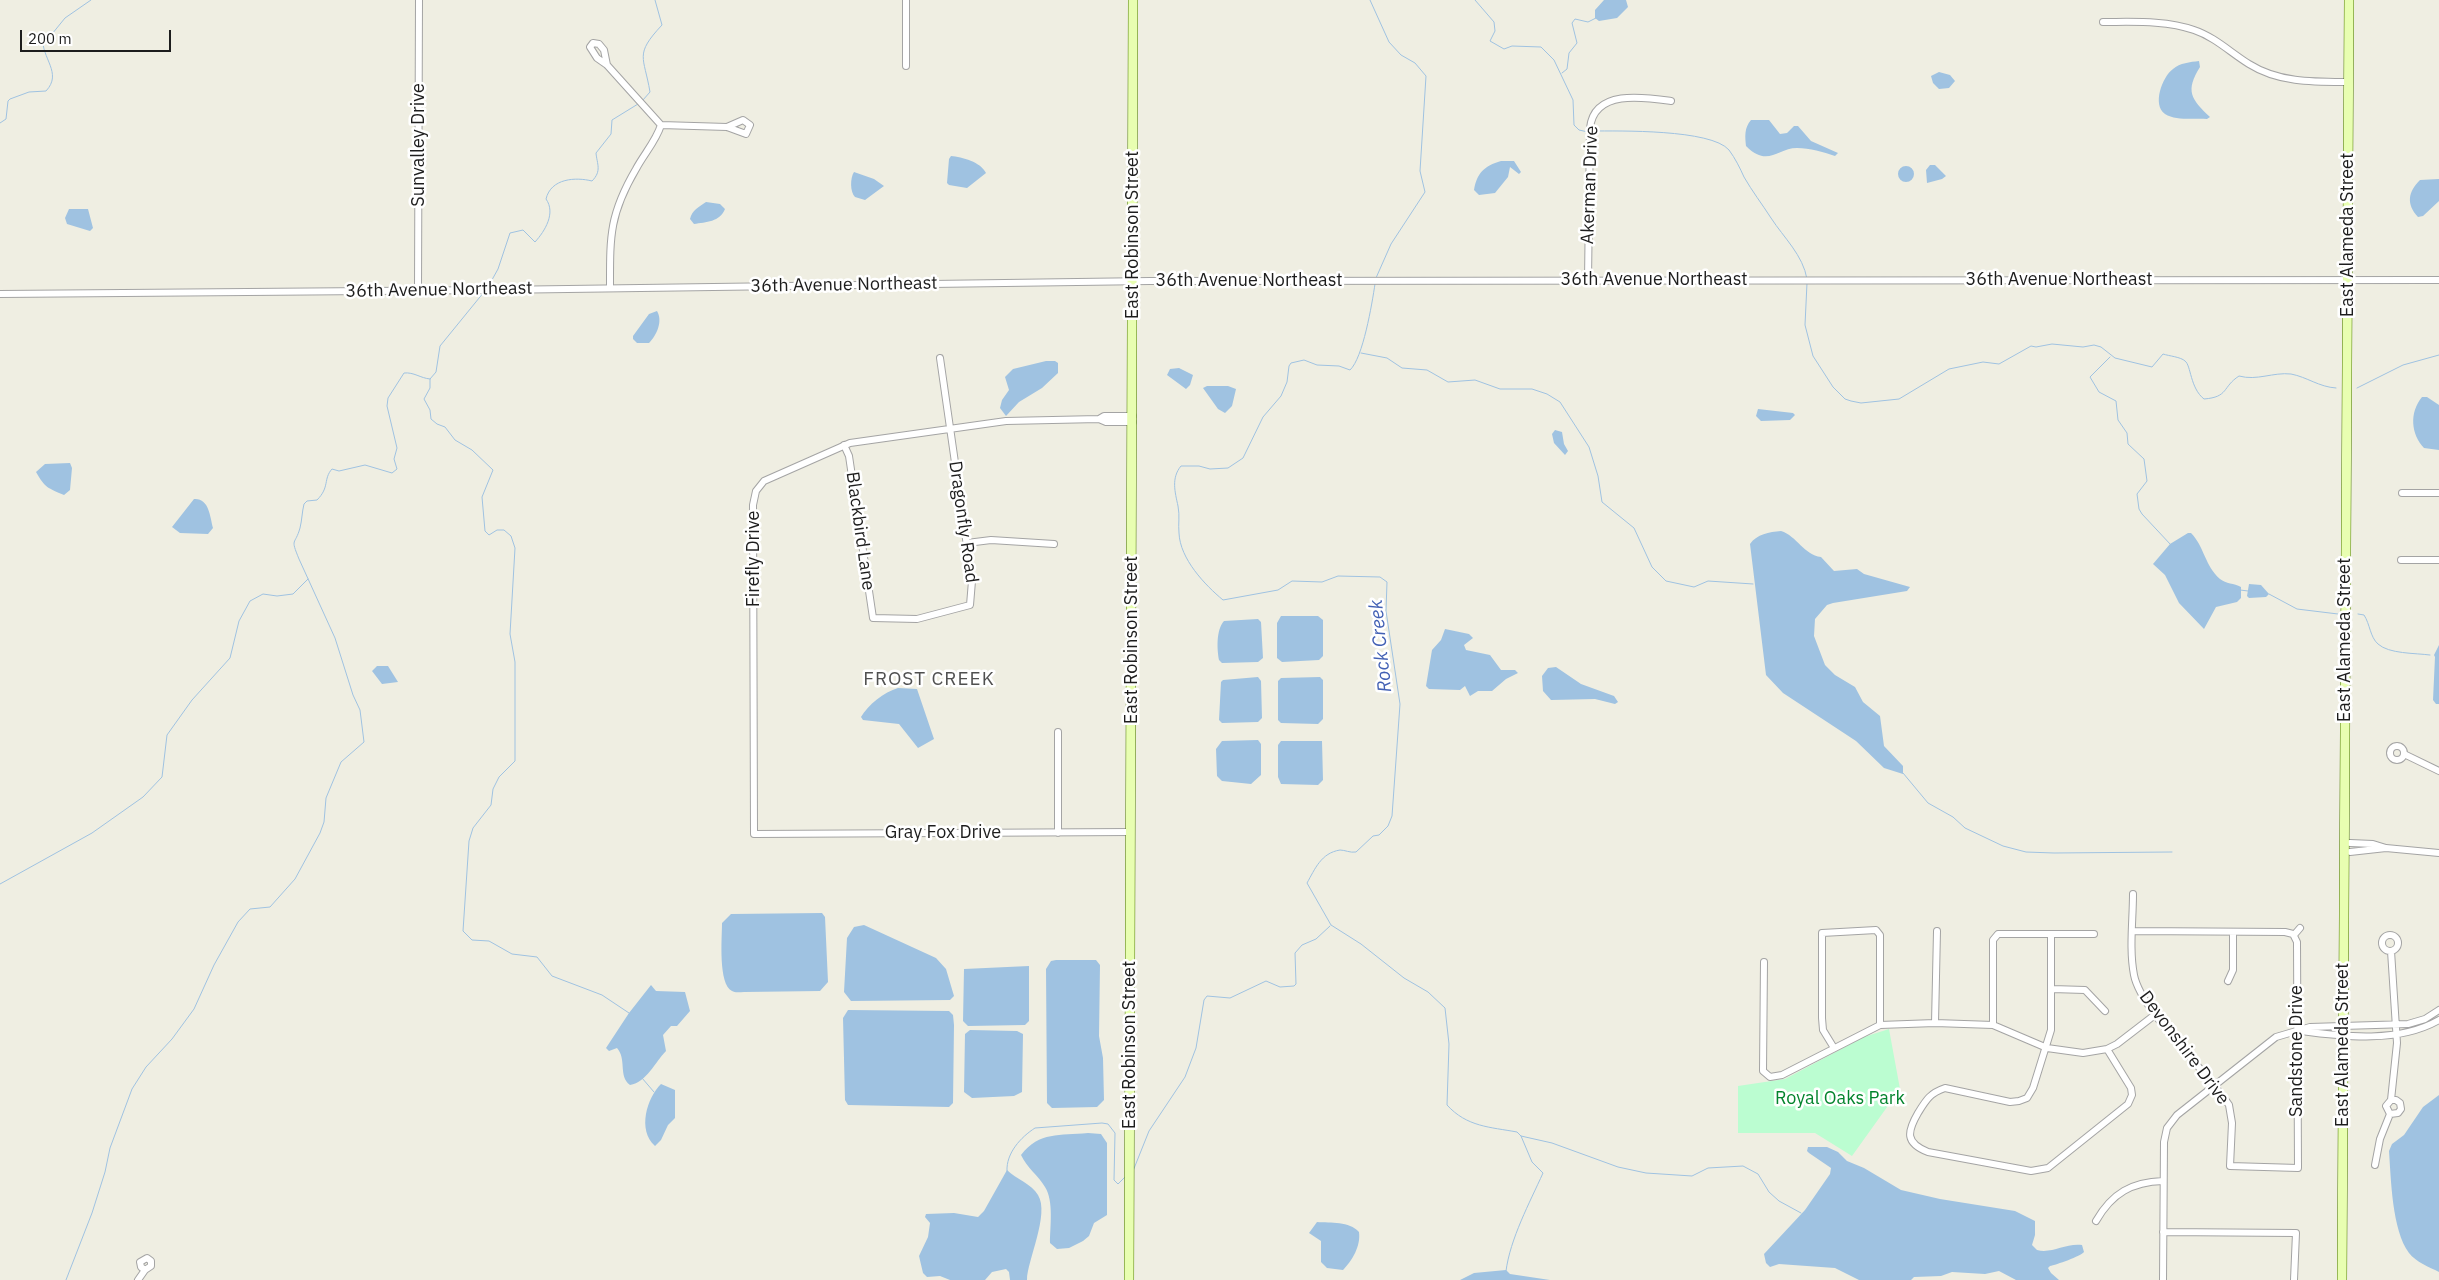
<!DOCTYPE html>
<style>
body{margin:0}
#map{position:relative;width:2439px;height:1280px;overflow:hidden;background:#efeee2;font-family:"IBM Plex Sans",sans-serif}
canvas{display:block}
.scale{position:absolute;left:20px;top:30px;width:151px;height:22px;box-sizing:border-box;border:2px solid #1d1d1d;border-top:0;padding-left:6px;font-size:15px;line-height:18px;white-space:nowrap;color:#1d1d1d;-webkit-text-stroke:4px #fff;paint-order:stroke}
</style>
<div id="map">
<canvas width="2439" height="1280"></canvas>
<div class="scale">200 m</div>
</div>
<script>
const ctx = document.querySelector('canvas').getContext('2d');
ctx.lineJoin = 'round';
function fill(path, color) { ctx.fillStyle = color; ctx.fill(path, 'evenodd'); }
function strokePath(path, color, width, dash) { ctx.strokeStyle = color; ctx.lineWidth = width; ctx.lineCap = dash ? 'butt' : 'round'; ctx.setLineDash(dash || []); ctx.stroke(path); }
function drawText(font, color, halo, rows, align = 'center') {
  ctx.font = font + ' "IBM Plex Sans",sans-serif'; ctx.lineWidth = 5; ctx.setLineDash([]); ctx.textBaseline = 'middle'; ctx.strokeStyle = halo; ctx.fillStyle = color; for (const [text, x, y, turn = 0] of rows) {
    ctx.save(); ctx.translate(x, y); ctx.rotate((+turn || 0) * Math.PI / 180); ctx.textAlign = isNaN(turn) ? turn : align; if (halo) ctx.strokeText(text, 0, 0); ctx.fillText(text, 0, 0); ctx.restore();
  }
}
fill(new Path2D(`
 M1889 1029 1900 1089 1852 1156 1815 1133H1738V1086L1785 1079 1864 1037Z`), '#bbfdd1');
fill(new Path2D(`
 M1604 0H1626L1628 7 1617 18 1599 21 1595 18V10Z
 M2199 61 2200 67C2185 91 2191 99 2210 117L2207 119C2194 118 2176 121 2165 114 2152 105 2162 77 2173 69 2180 63 2190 62 2199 61Z
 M1939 72 1950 75 1955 81 1949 88 1939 89 1933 83 1931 76Z
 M1751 120H1769L1780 134 1787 133 1794 126H1798L1811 141 1838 153 1835 156C1823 152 1810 148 1797 148 1777 148 1768 168 1746 146 1745 137 1744 128 1751 120Z
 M951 156C962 157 981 162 986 173L967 188 949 185 947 183 949 159Z
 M1501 161H1514L1521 172 1519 174 1510 167 1508 177 1495 193 1479 195 1474 190C1477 173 1484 166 1501 161Z
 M1930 165H1935L1946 176 1942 179 1927 183 1926 170Z
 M1898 174a8 8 0 1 1 16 0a8 8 0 1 1-16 0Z
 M854 172 874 179 884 186 865 200 855 197C850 192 850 178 854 172Z
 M2439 179V201L2423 216 2418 217C2406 204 2408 192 2420 180Z
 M706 202 720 204 725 209C720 222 706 222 694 224L690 219C692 210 699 207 706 202Z
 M69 209H88L93 228 90 231 67 224 65 218Z
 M657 311C663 321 657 335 649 343H637L633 339V336L649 314Z
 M1046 361H1055L1058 363V373L1042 388 1019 402 1006 416 1000 408 1002 400 1009 390 1005 377 1013 369Z
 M1179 368 1193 375 1190 385 1186 389 1167 375 1170 369Z
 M1207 386H1228L1236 389 1232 406 1225 413 1218 409 1203 388Z
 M2422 397H2427L2439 405V450L2424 448C2411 434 2409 413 2422 397Z
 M1758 409 1793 413 1795 415 1790 420 1761 421 1756 416Z
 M1555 430 1562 432 1564 444 1568 451 1565 455 1554 443 1552 434Z
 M70 463 72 468 70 490 64 495C48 488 45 488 36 472L45 464Z
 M194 499C209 498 210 516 213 528L208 534 180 533 172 527Z
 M1781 531C1797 536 1804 555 1821 557L1834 571 1857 569 1864 574 1910 587 1907 591 1833 603 1827 605 1815 619 1814 636 1825 665 1835 675 1855 687 1863 702 1880 716 1884 746 1903 766V774L1884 768 1856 741 1783 693 1766 675 1750 544C1757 534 1769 532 1781 531Z
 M2188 533H2191C2204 546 2205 566 2220 579 2226 584 2234 583 2241 587V598L2237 602 2216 607 2204 629 2179 603 2165 575 2153 564 2170 544Z
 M2249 584 2261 585 2269 594 2266 597 2249 598 2247 596Z
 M1281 616H1318L1323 620V656L1319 660 1282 662 1277 658V623Z
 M1258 619 1261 622 1263 658 1258 662 1222 663 1219 660C1217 649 1216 630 1224 621Z
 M1445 629 1469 634 1473 638 1464 645 1466 650 1490 655 1501 670H1515L1518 673 1506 679 1492 691H1478L1470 696 1465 686 1460 690 1429 689 1426 686 1432 650 1441 640Z
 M2439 645V704H2436L2433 700 2435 657 2434 655Z
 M377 666H388L398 682 382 684 372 671Z
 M1556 667 1581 684 1614 696 1618 702 1615 704 1595 699 1551 700 1543 691 1542 676 1548 668Z
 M1258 677 1261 681 1262 718 1258 722 1222 723 1219 720 1221 682 1223 680Z
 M1320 677 1323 680V719L1318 724 1281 723 1278 720V681L1281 678Z
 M898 688 917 689 934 739 918 748 899 724 863 720 861 717C868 705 884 692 898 688Z
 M1258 740 1261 744V775L1251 784 1222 781 1217 776 1216 749 1222 741Z
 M1281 741H1322L1323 780 1318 785 1281 784 1278 777V745Z
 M822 913 825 917 828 982 820 991 744 992C740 992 735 993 732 991 718 984 722 938 722 923L731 914Z
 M864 925 936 958 946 969 954 996 950 1000 851 1001 844 992 847 938 854 927Z
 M1056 960H1096L1100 965 1099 1036 1103 1058 1104 1100 1097 1107 1052 1108 1047 1103 1046 969 1051 961Z
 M1029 966V1021L1025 1025 968 1026 963 1021 964 969Z
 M651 985 656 991 685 992 690 1011 677 1026H671L663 1035 666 1051C655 1062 647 1082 630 1085 618 1076 627 1059 617 1048L609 1051 606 1048 629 1013Z
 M848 1010 949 1011 953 1015 954 1025 953 1103 949 1107 848 1105 845 1100 843 1018Z
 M970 1030 1017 1031 1023 1034 1022 1092 1014 1096 972 1098 964 1092 965 1034Z
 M661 1084 675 1090V1118L668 1125 661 1140 655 1146C637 1130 647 1098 661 1084Z
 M2439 1095V1272C2429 1267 2416 1262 2409 1253 2392 1230 2391 1179 2389 1151L2392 1144 2404 1135 2423 1107Z
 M1088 1133 1101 1134 1107 1143V1215L1094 1223 1089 1236 1083 1241 1069 1248 1057 1249 1050 1243C1050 1227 1054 1201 1045 1187 1038 1175 1027 1168 1021 1155 1040 1131 1059 1136 1088 1133Z
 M1808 1147H1827L1838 1152 1847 1161 1864 1168 1901 1190 1940 1199 2015 1211 2035 1221V1235L2032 1245 2037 1250C2052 1254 2065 1243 2082 1245L2084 1252C2081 1256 2056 1265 2050 1266L2048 1268 2051 1273 2059 1280H2016L1999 1271 1985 1274 1952 1272 1941 1276 1914 1277 1911 1280H1859L1835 1268 1779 1264 1770 1267 1766 1263 1764 1254 1805 1210 1830 1174 1831 1168 1809 1153 1807 1151Z
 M1007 1170C1016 1179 1032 1184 1038 1195 1050 1214 1027 1261 1027 1280H1010L1009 1272 1006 1269 992 1272 985 1280H950L940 1276 927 1277 923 1273 919 1256 928 1237 930 1223 925 1217 926 1214 954 1213 978 1217 984 1211Z
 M1317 1222C1331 1223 1349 1221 1359 1232 1361 1246 1352 1261 1343 1270L1327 1268 1321 1262V1241L1309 1233Z
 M1506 1270 1510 1274 1550 1280H1460L1474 1273Z`), '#9fc2e1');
strokePath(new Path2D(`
 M1370 0 1389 42 1401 55 1415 63 1426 76 1420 171 1425 192 1391 244 1376 278
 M1475 0 1494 22 1495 31 1490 41 1504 49 1512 46 1541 47 1554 60 1573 100 1574 125 1579 130 1588 132
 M1562 73 1567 69 1569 53 1577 43 1572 23 1575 19 1588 22 1596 18
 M643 100 650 92C644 56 634 55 662 25L655 0
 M0 123 6 119 8 101 10 99 29 92 46 91C63 73 41 58 43 38L52 34 65 18 91 0
 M1592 131C1619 131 1711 129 1729 150 1735 158 1740 168 1744 177 1752 191 1762 204 1771 218 1784 238 1803 255 1807 279
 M1807 283 1805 325 1813 356 1833 387 1845 399 1851 401 1861 403 1899 399 1949 369 1983 362 1999 364 2031 346 2036 347 2052 344 2083 347 2094 345 2101 347 2115 358 2152 367 2163 354C2169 356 2181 357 2185 361 2191 365 2190 388 2204 399 2229 397 2222 387 2239 376 2257 381 2273 372 2291 374 2307 377 2319 387 2336 388
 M1375 284C1372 304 1363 358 1350 370L1339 366 1317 365 1304 360 1291 363 1289 366 1287 382 1281 396 1263 417 1243 458 1228 468 1210 469 1199 466H1181C1171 478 1175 492 1178 506 1180 516 1178 524 1179 533 1180 559 1205 585 1223 600L1278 590 1292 581 1322 582 1338 576 1380 577 1387 582 1386 611 1400 704 1392 816 1388 826 1379 835 1373 836 1356 852C1350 853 1345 850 1340 850 1321 853 1315 869 1307 883L1331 925 1361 944 1404 978 1428 992 1445 1008 1449 1044 1447 1105C1467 1127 1490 1127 1517 1132L1521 1136 1552 1143 1618 1167 1646 1173 1692 1176 1708 1168 1743 1166 1758 1174 1769 1192 1779 1201 1801 1213
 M488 287 498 269 510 233 523 230 535 242C545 231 556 213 546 199 551 178 576 177 592 181 602 171 597 164 596 153L611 134 612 120 638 104
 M484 292 440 346 436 372 430 379V388L424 399 430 410 431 419 437 424 445 427 455 440 472 450 493 470 482 497 485 531 489 535 497 530H504L511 536 515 548 510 634 515 662V761L499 777 493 789 491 805 473 828 469 841 463 931 472 940 489 941 512 954 537 957 552 976 602 995 629 1013
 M1361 353 1387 358 1402 368 1427 370 1448 382 1475 380 1500 389H1532L1547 394 1560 402 1589 447 1598 476 1602 502 1634 528 1652 567 1666 581 1694 587 1708 581 1753 584
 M2110 357 2090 377 2099 392 2116 401 2118 420 2127 433 2128 444 2144 459 2147 481 2137 494 2139 509 2142 514 2171 545
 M2357 388 2403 365 2439 355
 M2240 590 2248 591
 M2269 594 2297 609 2338 614
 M2358 614 2364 615C2370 624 2370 637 2378 644 2389 654 2415 653 2430 655
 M1903 773 1928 803 1953 817 1965 828 2003 846 2026 852 2054 853 2172 852
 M0 884 92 833 143 797 162 777 167 735 192 700 230 658 239 621 250 601 263 594 277 596 293 594 308 579
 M642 1078 654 1092
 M1007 1171C1006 1153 1021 1137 1035 1128L1102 1123 1108 1124 1115 1133 1114 1180 1118 1184 1126 1176
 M1133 1171 1149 1131 1185 1077 1196 1048 1204 1000 1207 996 1230 998 1266 981 1280 987 1294 986 1296 984 1295 953 1302 945 1316 939 1330 926
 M1506 1271C1510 1239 1530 1202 1543 1173L1532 1162 1521 1136
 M66 1280 92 1213 105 1172 110 1148 132 1089 146 1067 172 1039 194 1009 214 965 238 922 250 909 270 907 295 879 320 833 324 822 326 798 341 762 364 742 360 710 353 695 335 638 299 559C290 537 295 546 300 528 302 520 302 512 304 504L307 501 317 500C330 487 323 479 332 469L339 471 365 465 392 473 397 469 394 459 397 448 387 406 388 398 404 373C414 372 420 378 430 379`), '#9fc2e1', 1);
const street = new Path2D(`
 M906 0V66
 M2103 22C2133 22 2166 20 2194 30 2215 37 2231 53 2249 64 2279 83 2315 82 2349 82
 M607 65 604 50 599 44 593 43 590 47 597 58 607 65 661 125 727 127 746 134 750 125 743 120 727 127
 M1588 280 1590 128C1594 89 1644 97 1671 101
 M610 288C610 237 609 215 636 169 644 154 656 141 661 125
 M418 291 419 0
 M0 294 495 290 1150 281 2439 280
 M1099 419 1106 422H1133
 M844 445 849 456 873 618 917 619 970 605 972 581 940 358
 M2402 493H2439
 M967 543 991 540 1054 544
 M2401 560H2439
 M1058 732V833
 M2390 753a7 7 0 1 1 14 0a7 7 0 1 1-14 0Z
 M2404 754 2439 771
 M1131 832 754 834 753 505 756 491 764 481 850 443 1006 421 1099 419 1104 416H1133
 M2350 843 2373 844 2386 848 2350 852
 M2386 848 2439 853
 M2133 894C2133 920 2129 949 2134 975 2141 1011 2207 1071 2229 1105L2232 1123 2230 1166 2298 1168 2297 942 2293 934 2285 932 2133 931
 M2051 934V1030L2033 1088 2027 1098 2019 1101 2010 1102 1945 1088C1930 1093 1926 1100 1918 1113 1907 1132 1905 1143 1928 1152L2031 1171 2048 1168 2128 1104 2132 1095 2131 1088 2107 1049
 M2294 935 2300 928
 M2382 943a8 8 0 1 1 16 0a8 8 0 1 1-16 0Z
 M1764 962 1763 1071 1770 1077 1782 1075 1880 1025 1935 1023 1993 1025 2047 1048 2083 1053 2107 1049 2117 1044 2156 1014
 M2228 981 2233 970V932
 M2052 989 2085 990 2105 1011
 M1935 1023 1937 931
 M1993 1025V940L1998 934H2094
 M2301 1031C2345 1037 2399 1043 2439 1020
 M1834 1048 1823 1030 1822 1018V933L1876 930 1880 935V1025
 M2391 1100H2396L2400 1103 2401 1109 2398 1113 2390 1114 2386 1106 2391 1100 2397 1043 2391 951
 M2375 1165 2380 1139 2390 1114
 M2096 1221C2112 1193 2132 1182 2163 1181
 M2163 1232 2296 1233 2294 1280
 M138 1280 145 1270 151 1266V1261L147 1258 140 1262 141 1267 145 1270
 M2163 1280 2164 1142 2167 1128 2177 1115 2276 1037 2310 1027 2408 1024 2425 1019 2439 1010`);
const secondary = new Path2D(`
 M1129 1280 1133 0
 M2342 1280 2349 0`);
strokePath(street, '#a4a4a4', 8);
strokePath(secondary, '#4e7900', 10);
strokePath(street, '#fff', 6);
strokePath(secondary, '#e8feb1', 9);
drawText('18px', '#1d1d1d', '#fff', [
 ["Sunvalley Drive",419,145,-90],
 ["Akerman Drive",1590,185,-88],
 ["East Robinson Street",1133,235,-90],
 ["East Alameda Street",2348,235,-90],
 ["36th Avenue Northeast",1654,280],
 ["36th Avenue Northeast",2059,280],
 ["36th Avenue Northeast",1249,281],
 ["36th Avenue Northeast",844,285,-1],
 ["36th Avenue Northeast",439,290,-1],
 ["Dragonfly Road",963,522,82],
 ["Blackbird Lane",860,531,82],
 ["Firefly Drive",754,559,-90],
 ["East Robinson Street",1132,640,-90],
 ["East Alameda Street",2345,640,-90],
 ["Gray Fox Drive",943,833],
 ["East Robinson Street",1130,1045,-90],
 ["East Alameda Street",2343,1045,-90],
 ["Devonshire Drive",2184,1048,53],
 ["Sandstone Drive",2297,1051,-90]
]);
drawText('18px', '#03842d', '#fff', [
 ["Royal Oaks Park",1840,1099]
]);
drawText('italic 19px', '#4260b4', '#fff', [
 ["Rock Creek",1381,646,-96]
]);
ctx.letterSpacing = '1px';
drawText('19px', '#505050', '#fff', [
 ["FROST CREEK",929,680]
]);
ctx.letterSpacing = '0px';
</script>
